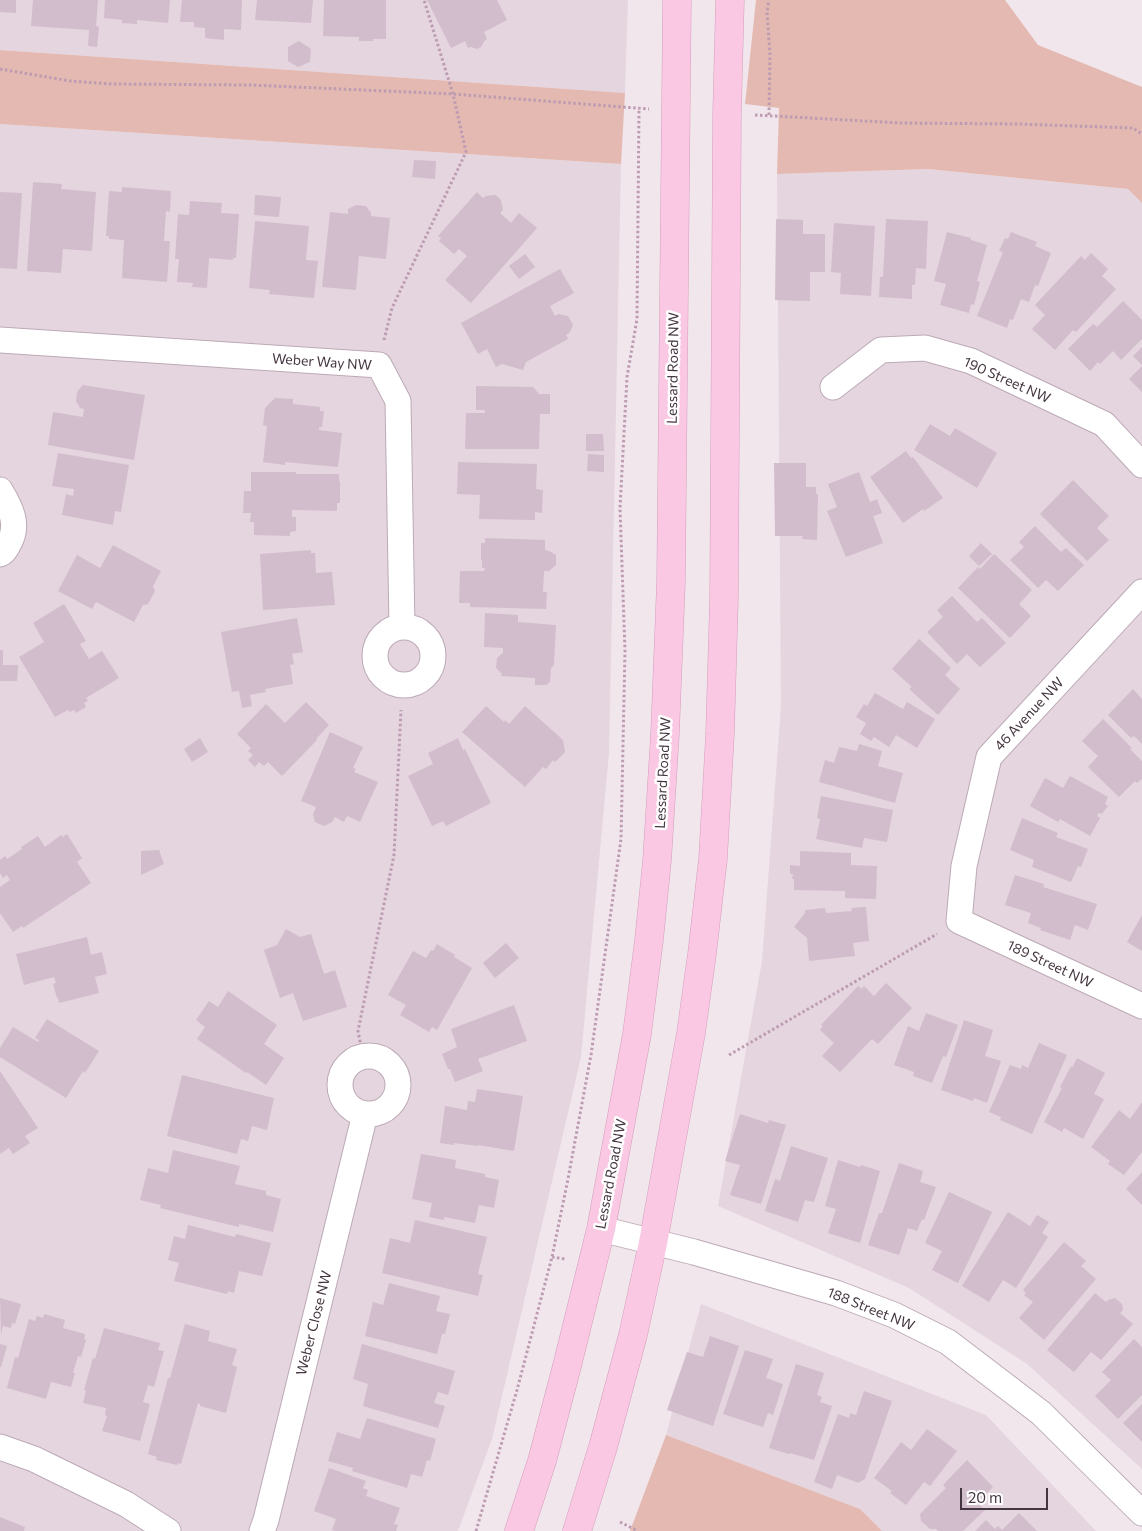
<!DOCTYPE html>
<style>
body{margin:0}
#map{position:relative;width:1142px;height:1531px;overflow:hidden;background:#f2e6ed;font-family:Commissioner,sans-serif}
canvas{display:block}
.scale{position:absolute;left:960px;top:1488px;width:88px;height:22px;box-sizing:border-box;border:2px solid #443640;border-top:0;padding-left:6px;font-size:15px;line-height:18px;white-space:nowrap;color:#443640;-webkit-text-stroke:4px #fff;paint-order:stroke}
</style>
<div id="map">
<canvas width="1142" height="1531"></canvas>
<div class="scale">20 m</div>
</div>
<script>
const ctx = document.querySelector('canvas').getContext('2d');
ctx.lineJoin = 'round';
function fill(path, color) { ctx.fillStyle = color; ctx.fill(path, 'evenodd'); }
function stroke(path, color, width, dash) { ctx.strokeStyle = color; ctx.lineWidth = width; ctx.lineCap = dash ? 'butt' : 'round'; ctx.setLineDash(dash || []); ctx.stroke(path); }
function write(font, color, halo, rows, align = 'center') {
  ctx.font = font + ' Commissioner,sans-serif'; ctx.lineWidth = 5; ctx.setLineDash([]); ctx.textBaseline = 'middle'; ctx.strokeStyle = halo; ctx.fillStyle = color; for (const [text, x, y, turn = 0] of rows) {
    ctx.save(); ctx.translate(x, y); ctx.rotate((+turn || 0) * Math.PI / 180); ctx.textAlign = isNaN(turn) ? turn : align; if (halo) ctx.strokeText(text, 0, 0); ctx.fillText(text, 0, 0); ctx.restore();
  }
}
fill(new Path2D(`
 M0,0H628L625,93L0,50Z
 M0,124L621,164L609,753L581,1057L492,1439L458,1531H0Z
 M928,169L1128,189L1142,203V1469L1027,1364L909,1288L718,1206L762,961L781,706L777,174Z
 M701,1304L986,1415L1096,1531H882L860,1509L666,1435Z`), '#e5d5df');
fill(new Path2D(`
 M756,0H1005L1038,45L1142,87V203L1128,189L928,169L777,174L779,108L745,104Z
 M0,50L625,93L621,164L0,124Z
 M666,1435L860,1509L882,1531H630Z`), '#e3b9b2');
fill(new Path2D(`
 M0,0H16V13L0,12Z
 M33,0H98L96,26L99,27L97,47L88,46L89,30L31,26Z
 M105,0H170L168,23L137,20V24L122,23V20L104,18Z
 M182,0H242L241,30L224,29V40L205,38V28L194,27V22H180Z
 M257,0H313L311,23L255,20Z
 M324,0H386V39H373V41H359V37L323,36Z
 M427,0H497L507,20L484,32L487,39L485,40L481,47L477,49L471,47L468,48L465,41L451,48Z
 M299,41L311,49L310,62L298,67L288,61V47Z
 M414,160L436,161L435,179L412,177Z
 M33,182L62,184L61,189L96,192L92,251L63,249L61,273L27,271Z
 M122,187L171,191L170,212L166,211L164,241H170L167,282L122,278L124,240L109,239V236H106L109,191L122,192Z
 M0,192L22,193L17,269L0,268Z
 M477,192L483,198L486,196L496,195L501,200L503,210L500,213L511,223L519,213L537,228L471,303L445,280L467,256L459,249L454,254L439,241L441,238L438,236Z
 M255,195L281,197L279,217L254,215Z
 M190,201L222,203L221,213L239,214L236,258H233V260L209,258L207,288L192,287L193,283L177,282L179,259H175L178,214L189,215Z
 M356,205L366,206L371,213V216L390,218L386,259L359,256L356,290L322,287L330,212L348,214V209Z
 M776,219L803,220V234H825V272H810V301L775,300Z
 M886,219L928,221L926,269L916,268L915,285H912V299L879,297L880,277H883Z
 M255,221L309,226L306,260L318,261L314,298L269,294L270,290L249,288Z
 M834,223L875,226L871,296L840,294L841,273L831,272Z
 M947,232L971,238V240L987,245L977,281L980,282L974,305L971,304L969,313L940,305L946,284L934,281Z
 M1011,232L1037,242L1035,246L1051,253L1038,286L1035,285L1029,302L1021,299L1013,320L1010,319L1007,328L977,316L1003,252L999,251L1005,238L1008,239Z
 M1091,253L1108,269L1102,276L1116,289L1076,332L1073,330L1055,350L1032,329L1045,315L1035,305L1081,256L1085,260Z
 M525,254L535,267L519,279L509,266Z
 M560,269L574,293L550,306L555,316L558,314L568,316L573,325L570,332L566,335L568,339L526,362L523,370L502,364L496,367L487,349L478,354L461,323Z
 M1123,301L1142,320V339L1121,360L1113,351L1100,364L1098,362L1090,371L1068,349L1093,324L1097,327Z
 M1142,347V365L1133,356Z
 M1142,366V392L1129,379Z
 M83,385L145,395L134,460L48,445L53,412L83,417L84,409L80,408L76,401L77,392Z
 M476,386L533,387L539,394H550V414H540L539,449H465L466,413H485V410H476Z
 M275,398L293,399V404L320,407V411H324L322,427H319V430L342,433L338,467L285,462V465L263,462L267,426L263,425L265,408Z
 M930,424L950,436L955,428L997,453L977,488L914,450Z
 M586,434H603L604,451H586Z
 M906,451L911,458L913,457L943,498L924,511L923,509L903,523L870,477Z
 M58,453L129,465L121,512L115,511L113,525L62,515L66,494L73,496L74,489L52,486Z
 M588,454L604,455V472L587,471Z
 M458,462L537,464L536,489L543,490L542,513L535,512V520L479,519L480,495L457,494Z
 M774,463H806V487H816V494H818L817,540L802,539L803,536H775Z
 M251,472H296V474H339V481H340V503H337V511L292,510V517H296V531L290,532V536L254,535V522H250L251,513H243L244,491H251Z
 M859,472L870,502L877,499L882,513L873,516L883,543L846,557L827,511L837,507L828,484Z
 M1073,480L1109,516L1097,528L1109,540L1087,561L1040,514Z
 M1035,526L1061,552L1066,548L1084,565L1058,591L1046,580L1038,588L1010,560L1024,547L1019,542Z
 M485,538L545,540V550L549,551L556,555V565L549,571H544L543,592H547L546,609L470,607V603H459L460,571H484L485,568H482V560H481V543H485Z
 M981,543L992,554L979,566L969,556Z
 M113,545L161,571L153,586L155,591L148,604L143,605L134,622L96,602L92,609L58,591L77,555L100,568Z
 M311,550V553H315L316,573L332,572L335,605L263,610L260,554Z
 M994,554L1032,590L1019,604L1031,616L1010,638L958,588L978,567L980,569Z
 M952,596L977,622L982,618L1006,643L980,667L967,654L957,664L927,632L943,617L937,610Z
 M64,604L86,641L80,644L89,659L102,651L119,678L86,698L88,701L84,703L86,707L76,713L74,710L70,712L68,710L55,717L19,657L44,642L33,623Z
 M485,613L518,615V622L556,625L554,665L551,668L550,682L546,685H535V678L501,676L502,674L496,668L497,658L503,653V648L484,647Z
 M297,618L303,652L292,654L294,664L290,665L293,684L265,689L266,692L250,695L252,706L242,708L239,691L232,692L221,632Z
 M919,639L951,668L945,675L960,689L938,715L909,689L912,687L892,669Z
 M0,650H3V665H18L17,681H0Z
 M1133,689L1142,699V744L1134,736L1131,738L1108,715Z
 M875,693L903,709L907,702L935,719L917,748L896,735L889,747L874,737L871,741L860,734L866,723L856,717L864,704L867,706Z
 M306,702L329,725L316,739L317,740L282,776L268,762L264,766L259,762L255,767L248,760L253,755L248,751L251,748L237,734L266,704L285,723Z
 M486,706L504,722L505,720L509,724L525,706L563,740L565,752L555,762L553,760L546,769L543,767L525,787L462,732Z
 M1103,719L1132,748L1130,749L1142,761V779L1137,783L1135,781L1119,797L1088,767L1098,756L1082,741Z
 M330,732L363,747L353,768L356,769L354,772L378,782L360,822L347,816L344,822L335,817L332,822L324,826L315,822L313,814L316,807L301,801Z
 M200,738L208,752L192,762L184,749Z
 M458,738L463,750L465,749L491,803L446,826L443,821L432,826L408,776L433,764L428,753Z
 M859,744L882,751L878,766L903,773L895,803L819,782L825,760L834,763L839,747L857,751Z
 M1070,776L1108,797L1105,804L1108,806L1102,814L1099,813L1097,816L1100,818L1090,836L1060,819L1058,822L1030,806L1045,778L1063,788Z
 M821,796L893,810L887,842L864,838L862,848L816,839L820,819L817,818Z
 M1022,818L1058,833L1056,837L1088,849L1081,867L1078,866L1071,882L1032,867L1034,860L1010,850Z
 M67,834L82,858L77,862L91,883L23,928L22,926L13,932L0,913V887L10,880L7,875L3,878L0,873V860L5,856L7,859L22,849L21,847L38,836L45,847L61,835L63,837Z
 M159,850L164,864L141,875V851Z
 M800,851L851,853V865L877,866L876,899L845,898V891L794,890V879H792L793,874H790V865L800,866Z
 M1015,875L1044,884L1043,887L1097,904L1088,930L1075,925L1070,940L1040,930L1041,928L1028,923L1031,913L1005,905Z
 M866,907L869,941L853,943L855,956L809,961L807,938L794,927L805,913V910L825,908L826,913L852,911L851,908Z
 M1142,915V951L1127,942Z
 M286,929L300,937L311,934L324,974L335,970L347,1007L303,1021L293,993L280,998L264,950L277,945Z
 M87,937L91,955L102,952L107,974L95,977L99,993L59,1003L58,998H57L53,984L56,983L54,977L24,985L16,954Z
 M506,943L519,958L495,978L483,963Z
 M437,944L455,955L454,957L472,968L437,1030L432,1027L429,1032L400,1015L406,1005L388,995L413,951L426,958L431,950L433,951Z
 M886,983L912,1008L878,1044L872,1039L840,1072L822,1056L834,1043L820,1030L823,1026L821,1025L858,986L862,989L864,986L874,996Z
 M228,991L277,1025L264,1044L284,1058L266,1085L247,1072L246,1073L197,1039L205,1027L196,1020L209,1001L218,1007Z
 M514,1005L527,1041L478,1059L483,1071L455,1082L450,1069H448L442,1054L457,1047L451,1029Z
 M926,1013L958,1025L946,1057L943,1056L932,1083L913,1076L914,1072L894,1065L908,1026L919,1031Z
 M47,1019L99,1051L85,1073L83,1071L66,1098L0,1057V1048L13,1027L38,1042L39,1040L35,1038Z
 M964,1020L993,1030L985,1056L1001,1061L987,1103L974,1098L973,1101L941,1090Z
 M1039,1043L1067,1055L1032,1134L1000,1120L1001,1117L989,1112L1010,1065L1021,1069L1022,1065L1028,1068Z
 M1077,1058L1105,1073L1094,1094L1104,1099L1083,1139L1064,1128L1062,1132L1044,1122L1062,1088L1060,1087L1071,1066L1072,1068Z
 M0,1071L38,1128L25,1136L30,1143L13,1154L9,1148L0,1154Z
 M182,1075L274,1098L267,1130L252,1126L248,1141L241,1139L237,1154L167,1136Z
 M477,1089L523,1096L514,1151L478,1145L477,1146L454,1143V1145L440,1143L445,1106L467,1110L468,1101L475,1102Z
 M1142,1102V1152L1124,1175L1108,1164L1110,1161L1091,1147L1119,1110L1130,1119Z
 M740,1114L768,1123L769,1120L786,1125L761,1204L730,1195L740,1165L725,1161Z
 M791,1146L828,1158L814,1202L805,1200L798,1222L765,1211L775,1179L780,1181Z
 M173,1150L240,1166L235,1184L266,1191V1195L281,1199L273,1232L239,1224V1227L160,1208L161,1205L140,1200L148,1168L168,1173Z
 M421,1154L456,1160L455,1168L485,1174V1177L499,1180L494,1208L479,1205L475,1223L444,1217V1220L429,1217L432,1203L412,1199Z
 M838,1160L860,1167L861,1165L880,1171L860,1243L828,1233L836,1209L825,1206Z
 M899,1163L923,1171L920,1182L936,1187L924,1220L922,1219L917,1231L908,1228L899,1255L868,1245L879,1213H882Z
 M1142,1172V1205L1126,1189Z
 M949,1192L992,1212L958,1283L932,1270L942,1251L925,1243Z
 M1008,1212L1030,1226L1037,1215L1049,1222L1042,1233L1048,1237L1016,1288L1003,1280L989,1302L962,1286Z
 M415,1220L487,1237L478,1274L483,1275L478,1296L382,1273L390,1238L410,1243Z
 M188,1225L235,1237L236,1234L271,1243L262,1276L239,1271L234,1293L228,1291L227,1294L174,1281L179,1263L168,1260L174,1236L185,1239Z
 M1064,1242L1086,1261L1081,1266L1096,1279L1044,1340L1019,1318L1033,1302L1024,1295L1026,1293L1023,1290Z
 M389,1283L440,1296L436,1311L450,1314L445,1334H442L437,1354L365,1336L373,1302L383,1305Z
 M1095,1293L1106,1302L1108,1300L1115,1298L1122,1304L1123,1310L1120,1313L1133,1324L1101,1360L1091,1352L1074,1372L1047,1350Z
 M0,1298L21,1304L15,1324L12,1323L11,1328L3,1326L1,1335Z
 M44,1314L65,1320L63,1328L85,1334L84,1339L86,1340L81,1357L78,1356L73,1373H75L71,1387L51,1382L46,1399L7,1388L15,1357L18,1358L29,1319L35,1321L37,1316L43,1318Z
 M185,1324L210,1331L208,1341L237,1349L232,1365L237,1367L226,1413L200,1406V1404L198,1403L181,1464L178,1463L177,1465L156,1460L157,1457L148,1454L168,1378H170Z
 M104,1328L160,1343L158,1350L164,1351L154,1387L148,1385L143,1402L150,1404L140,1441L102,1431L107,1416L105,1415L106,1408L83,1403L86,1391L84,1390L93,1358L95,1359Z
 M710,1336L739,1346L713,1426L667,1410L687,1352L703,1357Z
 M1134,1339L1142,1347V1395L1118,1419L1095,1396L1111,1380L1102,1372Z
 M0,1344L7,1346L1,1367H0Z
 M362,1344L455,1371L448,1395L438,1392L434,1403L445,1406L438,1428L363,1406L368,1384L353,1379Z
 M745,1350L773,1359L766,1378L783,1384L773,1415L768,1413L763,1427L723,1414Z
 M796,1364L824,1373L817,1395L822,1397L820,1402L832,1406L814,1460L790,1453L789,1454L769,1448Z
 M864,1391L892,1401L865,1479L859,1482V1483L837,1475L832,1489L814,1482L838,1414L849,1418L850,1413L856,1415Z
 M1142,1404V1442L1123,1423Z
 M367,1418L436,1439L430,1461L427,1460L422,1477L411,1474L407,1488L352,1471L353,1468L328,1461L337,1432L360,1439Z
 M927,1429L957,1451L930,1486L924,1482L906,1505L890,1493L892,1491L874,1478L901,1442L911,1450Z
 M967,1460L993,1487L977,1503L985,1510L963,1531H938L936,1529H930L921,1521L920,1514L946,1488L943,1485Z
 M329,1468L366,1481L363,1488L368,1490L366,1496L400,1508L394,1524L398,1525L396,1531H336L332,1530L336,1519L314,1511Z
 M1019,1513L1037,1531H975L986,1520L995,1529L998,1526L1002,1530Z
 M0,1517L25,1527L24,1531H0Z`), '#d2bdcc');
const minor = new Path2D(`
 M0,340L379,365L398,401L402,627
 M833,387L881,350L925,348L971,361L1104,424L1142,465
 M0,490C11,508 20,526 8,545C5,550 5,552 0,554
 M1142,592L989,757L964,866L959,921L1142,1006
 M375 656a29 29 0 1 1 58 0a29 29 0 1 1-58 0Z
 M340 1085a29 29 0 1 1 58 0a29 29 0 1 1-58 0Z
 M601,1229L694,1252L836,1293L894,1315L948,1342L1041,1413L1142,1513
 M0,1447L34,1459L126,1504L168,1531
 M262,1531L266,1520L365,1114`);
const secondary = new Path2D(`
 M519,1531L542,1461L567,1366L601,1229L637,1034L649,940L657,861L665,734L671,582L677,0
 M577,1531L603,1447L633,1335L653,1243L691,1033L702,954L713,859L720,734L724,599L727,114L730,0`);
stroke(minor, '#bcaab6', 27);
stroke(secondary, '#d49ebc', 29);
stroke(new Path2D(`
 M0,69L70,81L111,84L250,85L453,94L649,109
 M755,115L901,123L1017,124L1133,128L1142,134
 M769,115L770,54L767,12L769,0
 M384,340L392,308L466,152L453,94L424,0
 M729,1055L937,934
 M363,1057L358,1031L394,855L401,710
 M552,1257L565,1259
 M620,1522L638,1531
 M476,1531L517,1390L552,1257L568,1179L591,1055L621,839L625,651L620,508L627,377L637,319L639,108`), '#bd9cb2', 3, [2.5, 2.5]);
stroke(minor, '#fff', 25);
stroke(secondary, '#fac8e3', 28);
write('14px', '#443640', '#fff', [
 ["Weber Way NW",322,362,4],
 ["Lessard Road NW",673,368,-89],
 ["190 Street NW",1007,380,24],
 ["46 Avenue NW",1029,714,-47],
 ["Lessard Road NW",663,773,-87],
 ["189 Street NW",1050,964,25],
 ["Lessard Road NW",611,1174,-79],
 ["188 Street NW",871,1309,22],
 ["Weber Close NW",314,1323,-76]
]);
</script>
